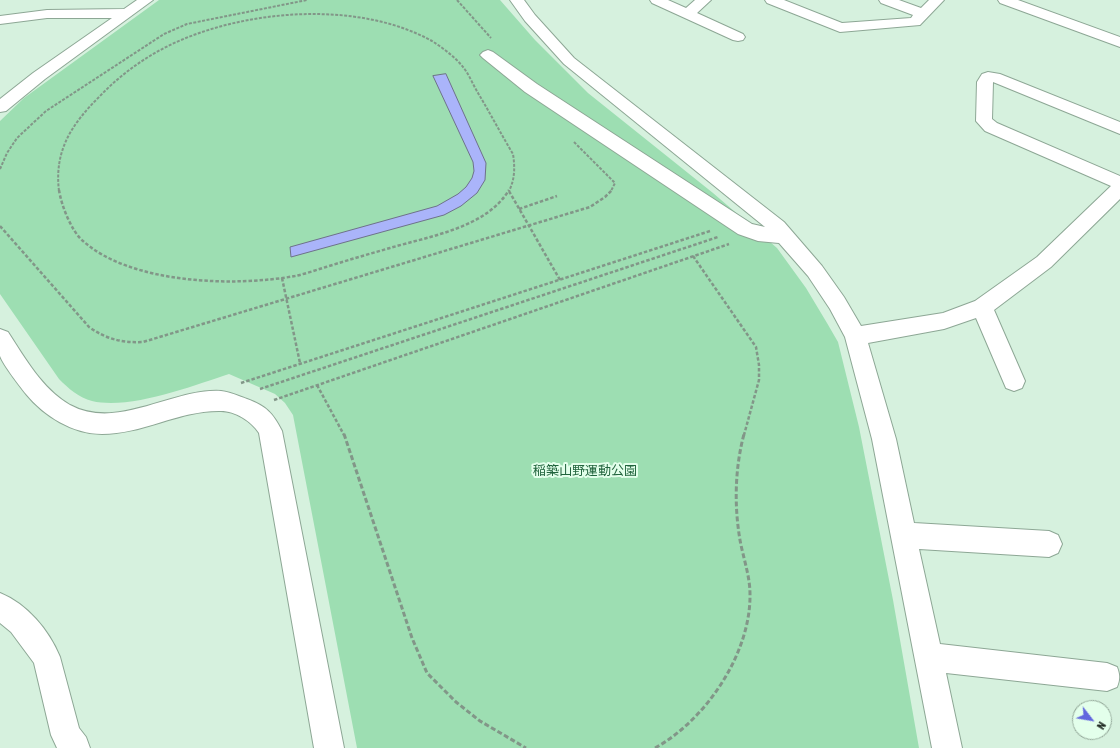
<!DOCTYPE html>
<meta charset="utf-8">
<style>
body{margin:0}
#map{position:relative;width:1120px;height:748px;overflow:hidden;background:#d6f1de;font-family:"Asap Condensed",sans-serif}
canvas{display:block}
.north{position:absolute;left:1072px;top:700px;width:40px;height:40px;box-sizing:border-box;background:#e3ffeb;border:1px solid #93a899;border-radius:50%;rotate:121deg;font-size:11px;font-weight:700;line-height:16px;text-align:center;color:#1b251e}
.north::after{content:'';display:block;margin:auto;width:14px;height:18px;background:#6166de;clip-path:polygon(50% 0,100% 100%,50% 72%,0 100%)}
</style>
<div id="map">
<canvas width="1120" height="748"></canvas>
<div class="north">N</div>
</div>
<script>
const ctx = document.querySelector('canvas').getContext('2d');
ctx.lineJoin = 'round';
function fill(path, color) { ctx.fillStyle = color; ctx.fill(path, 'evenodd'); }
function stroke(path, color, width, dash) { ctx.strokeStyle = color; ctx.lineWidth = width; ctx.lineCap = dash ? 'butt' : 'round'; ctx.setLineDash(dash || []); ctx.stroke(path); }
function write(font, color, halo, rows, align = 'center') {
  ctx.font = font + ' "Asap Condensed","Noto Sans JP",sans-serif'; ctx.lineWidth = 4; ctx.setLineDash([]); ctx.textBaseline = 'middle'; ctx.strokeStyle = halo; ctx.fillStyle = color; for (const [text, x, y, turn = 0] of rows) {
    ctx.save(); ctx.translate(x, y); ctx.rotate((+turn || 0) * Math.PI / 180); ctx.textAlign = isNaN(turn) ? turn : align; if (halo) ctx.strokeText(text, 0, 0); ctx.fillText(text, 0, 0); ctx.restore();
  }
}
fill(new Path2D(`
 M159,0H500L535,40L588,93L713,193L777,248L806,288L827,323L838,342L859,427L893,600L919,748H357L293,415L285,403L275,394L229,374C192,386 130,410 92,401C79,398 68,388 59,379L0,294V121L24,98Z`), '#9ddeb2');
const building = new Path2D(`
 M446,74L486,163L485,180L477,193L461,206L444,215L291,257L290,247L437,206L458,194L466,187L472,178L474,171L473,162L433,76Z`);
fill(building, '#aab4fa');
stroke(building, '#6e728a', 1);
const minor = new Path2D(`
 M137,0H153L45,79L6,111L0,112V99L33,73L112,18H47L0,24V16L47,10L124,9Z
 M510,0H524L535,15L574,58L784,222L822,266L844,297L861,326L943,313L975,301L1037,257L1111,186L985,131L976,121L977,82L982,74L988,72L1000,74L1120,122V134L993,82L992,119L997,123L1120,176V199L1051,267L994,310L1025,381L1022,388L1014,391L1006,388L976,318L944,329L868,343L896,439L914,523L1049,531L1058,535L1062,544L1058,553L1049,557L919,549L940,644L1107,663L1117,667C1120,675 1120,679 1117,687L1107,691L946,673L962,748H932L872,439L845,337L830,309L808,276L779,243L758,241L738,234L525,92L483,58L480,55L483,52L488,50L493,52L537,84L752,224L765,227L564,64L525,21Z
 M650,0H668L686,8L695,0H711L697,13L743,34L745,37L743,40L738,41L733,40L652,3Z
 M765,0H784L842,23L911,18L913,15L881,3L879,0H899L921,8L929,0H944L920,25L840,32L767,3Z
 M998,0H1018L1120,37V47L1000,3Z
 M0,329L8,332C25,358 42,389 70,405C118,431 172,388 221,391C230,392 239,396 247,399C266,406 273,413 282,431L344,748H314L259,433C251,421 235,411 221,411C180,410 143,434 102,434C73,434 44,416 26,394C19,385 4,366 0,356C0,349 0,337 0,329Z
 M0,593C27,604 49,630 60,657L79,728L86,737L90,748H57L51,735L34,663L11,632L0,623Z`);
stroke(minor, '#8da795', 2);
stroke(new Path2D(`
 M457,0L491,38
 M574,142L615,183L611,191
 M0,169L7,153L17,138L46,111L164,34L187,24L307,0
 M59,191C54,150 72,124 99,97C119,76 142,59 168,46C243,9 358,0 432,41C443,48 455,57 463,67C469,74 473,85 478,93C490,113 501,134 513,154C515,167 515,179 509,191`), '#829688', 2, [3, 1.5]);
stroke(new Path2D(`
 M59,190C61,204 71,231 83,241C131,284 234,287 295,276C305,274 316,270 326,267C348,260 369,254 390,248C430,236 486,228 509,190
 M509,191L560,280
 M519,209L557,196
 M0,226L89,327C106,339 122,343 143,342L590,207L605,197L612,190
 M693,256L756,347L759,365V380L744,435
 M282,278L300,363
 M241,383L710,231
 M317,385L344,435
 M260,389L718,237
 M274,400L729,244`), '#829688', 2.5, [3.5, 2]);
stroke(new Path2D(`
 M344,434L412,638L427,673L456,702L480,721L526,748
 M655,748C706,720 751,653 750,594C750,576 743,557 740,540C734,505 735,468 744,434`), '#829688', 3, [5, 2.5]);
fill(minor, '#fff');
write('13px', '#21643d', '#e3ffeb', [
 ["稲築山野運動公園",585,471]
]);
</script>
